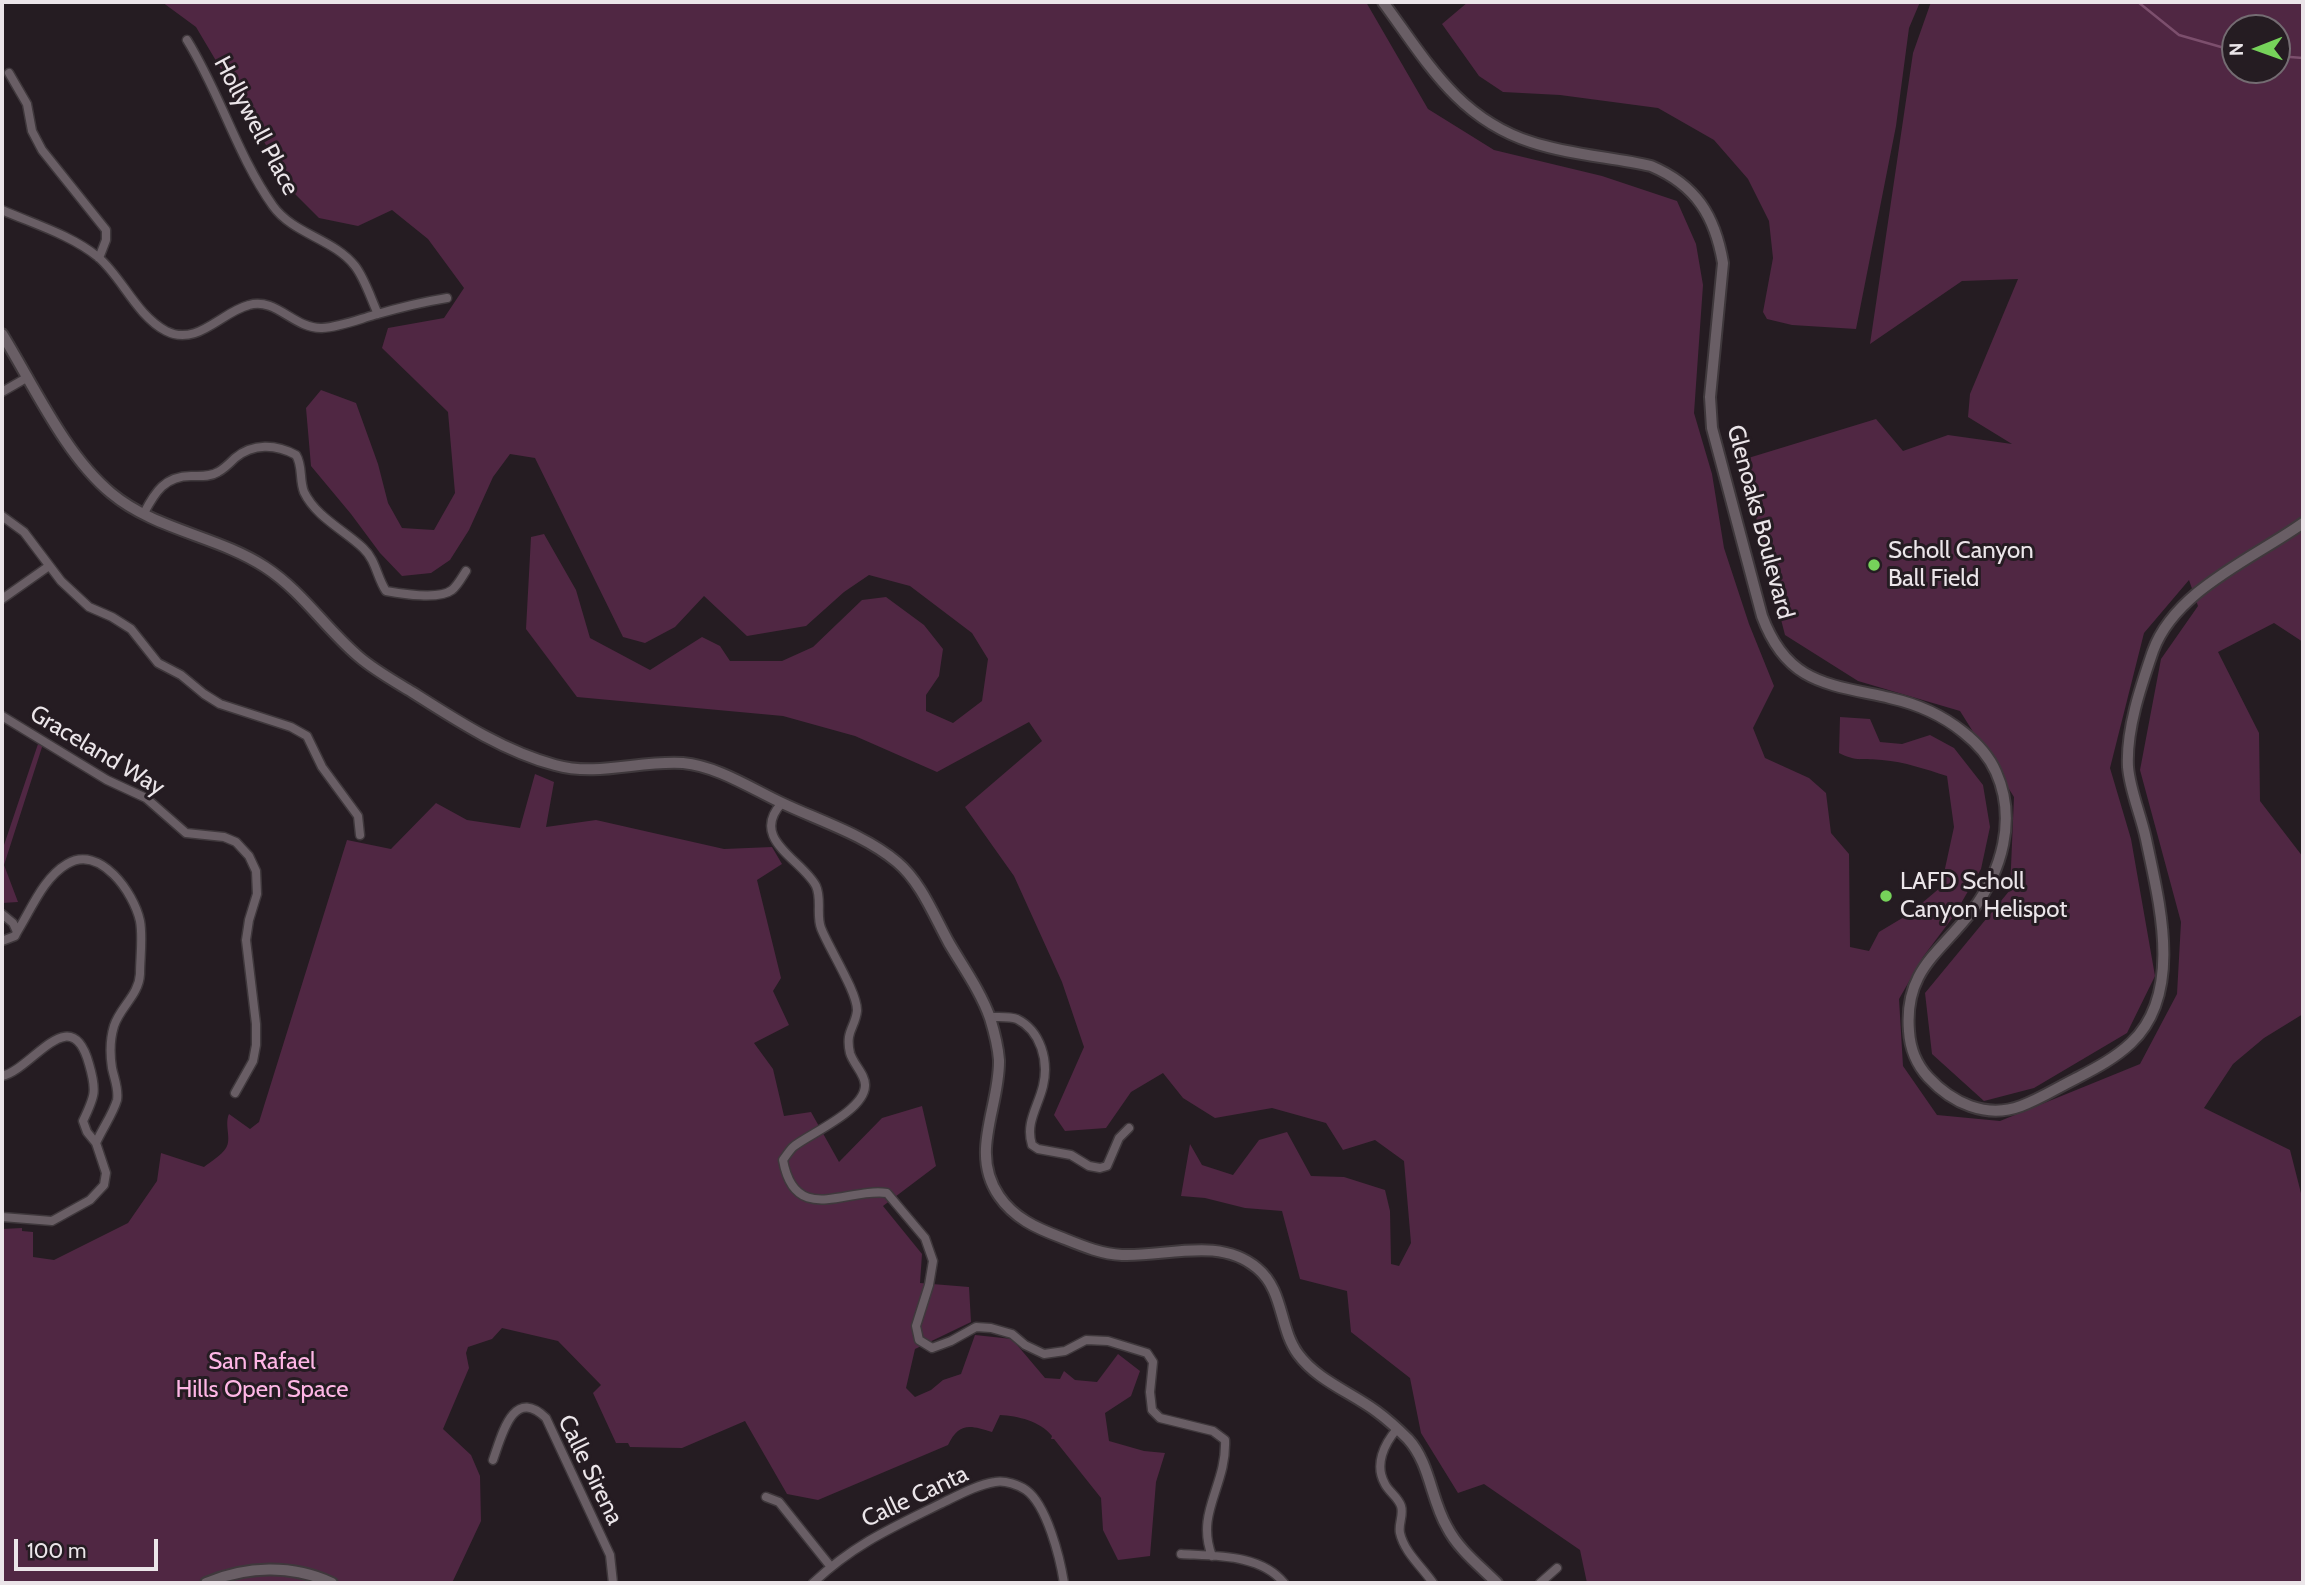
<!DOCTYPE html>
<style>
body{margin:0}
#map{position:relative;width:2305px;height:1585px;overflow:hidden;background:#251c22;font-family:Cabin,sans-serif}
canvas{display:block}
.frame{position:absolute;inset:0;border:4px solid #ebe5e9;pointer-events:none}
.north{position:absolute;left:2221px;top:14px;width:70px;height:70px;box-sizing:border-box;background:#251c22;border:2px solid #746c72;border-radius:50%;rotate:269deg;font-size:19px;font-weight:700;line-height:28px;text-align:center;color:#ebe5e9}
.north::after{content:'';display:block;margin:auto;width:24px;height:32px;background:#76d25a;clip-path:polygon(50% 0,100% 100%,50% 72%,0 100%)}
.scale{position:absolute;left:14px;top:1539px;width:144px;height:32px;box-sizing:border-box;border:4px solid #ebe5e9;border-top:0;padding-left:9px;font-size:21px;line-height:24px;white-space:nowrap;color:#ebe5e9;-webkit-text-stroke:5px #251c22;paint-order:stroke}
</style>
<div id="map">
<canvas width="2305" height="1585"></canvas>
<div class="frame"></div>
<div class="north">N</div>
<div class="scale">100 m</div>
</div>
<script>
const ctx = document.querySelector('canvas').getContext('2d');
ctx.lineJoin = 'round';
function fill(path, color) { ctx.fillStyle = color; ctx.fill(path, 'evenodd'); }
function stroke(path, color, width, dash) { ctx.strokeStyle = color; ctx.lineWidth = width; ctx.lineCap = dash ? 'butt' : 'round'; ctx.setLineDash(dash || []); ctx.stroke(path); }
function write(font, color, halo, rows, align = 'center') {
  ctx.font = font + ' Cabin,sans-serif'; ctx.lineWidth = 6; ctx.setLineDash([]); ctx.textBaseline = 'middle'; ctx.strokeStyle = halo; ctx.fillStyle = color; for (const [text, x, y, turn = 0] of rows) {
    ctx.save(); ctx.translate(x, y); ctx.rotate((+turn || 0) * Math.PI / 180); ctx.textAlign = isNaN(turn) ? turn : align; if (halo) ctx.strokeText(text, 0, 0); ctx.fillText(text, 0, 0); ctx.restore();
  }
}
fill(new Path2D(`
 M162,2H1366L1428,109L1494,150L1602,176L1677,201L1696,244L1703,285L1694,413L1712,474L1724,548L1749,624L1774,686L1753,728L1765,758L1809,778L1826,793L1831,833L1849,854L1850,947L1869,951L1879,932L1909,914L1941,887L1954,827L1947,776C1925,769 1905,762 1882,760C1864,758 1856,762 1839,753L1840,717L1870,719L1880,742L1902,744L1930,735L1954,748L1983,785L1990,827L1981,869L1953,917L1923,957L1899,999L1903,1066L1937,1115L2000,1121L2140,1064L2177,994L2181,922L2140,770L2161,659L2198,606L2189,580L2144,633L2110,768L2131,839L2155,976L2127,1033L2034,1088L1984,1101L1932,1054L1925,993L2010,890L2014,797L1960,711L1858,681L1785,635L1761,542L1745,459L1876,419L1903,451L1948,435L2012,444L1968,417L1970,394L2018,279L1962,281L1870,344L1913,53L1931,2H2303V642L2274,623L2218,652L2259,733L2260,801L2303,857V1014L2264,1038L2233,1064L2204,1108L2290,1150L2303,1201V1583H1587L1580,1550L1484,1484L1458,1493L1421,1433L1410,1378L1351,1332L1347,1291L1300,1279L1282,1211L1245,1208L1205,1198L1181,1196L1190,1144L1202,1165L1233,1175L1259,1140L1287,1132L1311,1176L1344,1177L1385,1190L1390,1211L1391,1264L1399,1266L1411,1243L1404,1161L1375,1140L1343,1150L1326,1123L1272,1108L1215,1118L1183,1098L1163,1073L1131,1092L1106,1128L1065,1131L1054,1115L1084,1047L1062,982L1014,876L965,807L1042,741L1029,722L937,772L855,736L783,716L577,697L526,629L531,537L544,534L576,590L590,638L650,670L702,637L720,646L730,661H782L813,647L862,600L886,597L924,625L943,649L939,676L926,695V711L953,723L982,701L988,659L972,633L910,586L869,575L844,592L806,626L747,636L704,596L675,627L645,643L623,637L535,458L510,454L493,477L469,530L450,560L431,573L402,576L380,553L351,514L311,466L306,408L321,390L356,403L378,464L388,503L402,528L434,530L455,493L448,412L382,348L388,328L444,318L464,288L428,239L392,210L358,226L319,218L295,194L196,27ZM2235,28H2277V70H2235Z
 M1468,2H1920L1909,28L1896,126L1856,329L1792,325L1767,319L1763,312L1773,258L1769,221L1748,179L1714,140L1658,108L1560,95L1503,92L1479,76L1442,24Z
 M39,741L43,744L4,865L18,902L2,903V851Z
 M535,774L554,782L546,827L596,820L724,849L772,847L782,864L757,880L781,978L773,991L789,1025L754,1043L773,1069L784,1116L811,1112L839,1162L882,1118L922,1106L936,1166L883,1206L922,1254L920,1283L969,1287L971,1322L915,1349L906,1388L915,1397L931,1390L943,1380L961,1374L975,1335L1012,1339L1045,1378L1060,1379L1064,1371L1075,1380L1097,1382L1118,1354L1140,1371L1131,1396L1105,1413L1109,1441L1144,1451L1165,1453L1156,1482L1150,1556L1118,1560L1103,1530L1101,1498L1054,1439H1051L1052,1436C1040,1421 1018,1416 1000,1415L992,1432C970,1425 959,1422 948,1445L818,1500L787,1494L745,1421L682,1448L630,1447L628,1443H616L593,1393L601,1385L558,1341L502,1328L492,1339L468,1347L466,1353L469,1368L443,1429L471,1455L480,1476L481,1521L452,1583H2V1229L22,1228V1231L33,1232V1257L54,1260L128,1223L157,1181L161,1153L204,1167C210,1162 222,1155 226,1148C232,1139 224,1125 229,1114L250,1129L259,1122L347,840L391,849L436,803L467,820L520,828Z`), '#502743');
stroke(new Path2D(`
 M2138,2L2179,35L2235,51
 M2277,56L2303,58`), '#7c4f6d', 2.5);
const street = new Path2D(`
 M187,40C220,93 237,155 273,206C293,234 334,239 355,266C365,279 371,299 378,314
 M9,73L27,104L32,131L42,150L106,230V240L99,258
 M2,210C34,224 71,235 98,257C122,277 136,315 166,331C197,347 221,312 249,305C276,297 294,329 322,328C340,327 357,320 374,315C398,308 422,302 447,298
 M2,392L28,377
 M144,513C155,492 165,476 191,476C200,476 210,477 218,472C224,469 230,463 235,458C253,443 276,444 296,455C303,466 299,479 304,492C316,517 344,530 363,548C376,560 377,578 386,591C403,594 439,600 452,590C458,585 462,577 466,571
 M2,516L24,532L61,581L89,607L112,617L131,629L158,663L181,675L204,694L220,704L291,727L307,736L322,767L358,816L360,835
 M2,599L49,566
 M2,716L107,780L146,798L186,833L224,837L236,842L249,856L256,871L257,894L249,920L246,940L256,1024V1045L253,1061L235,1093
 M782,803C748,839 803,860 816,886C822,899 816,915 821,928C828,947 858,993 857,1011C855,1028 845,1031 850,1053C853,1064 866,1075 865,1086C864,1111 809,1134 793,1147C789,1151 786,1156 783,1160C795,1227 847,1187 887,1193L925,1238L933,1261L929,1285L916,1326L919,1340L932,1348L951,1341L976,1327L991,1328L1012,1334L1025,1345L1044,1354L1065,1351L1086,1340L1108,1341L1147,1353L1153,1362L1150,1392L1152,1410L1160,1418L1213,1431L1225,1440C1227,1486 1195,1512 1212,1556
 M2,914L13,923L17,932C31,910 43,878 67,864C100,844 134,893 140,921C143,937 140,958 140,974C139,995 120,1007 114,1026C110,1039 110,1055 112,1068C114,1078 119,1089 117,1100C113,1114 102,1129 96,1143L106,1173L104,1185L90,1200L52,1221L2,1217
 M2,941L15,936L17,932
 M990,1017C998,1017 1010,1016 1017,1019C1041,1031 1049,1061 1043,1086C1038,1107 1025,1123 1032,1145L1038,1149L1071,1155L1089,1166L1100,1168L1107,1166L1119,1138L1129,1128
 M2,1076C33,1069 71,999 89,1064C97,1091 95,1096 83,1121L87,1132L96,1143
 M1397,1429C1384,1444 1374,1465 1385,1484C1389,1492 1398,1497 1401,1506C1404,1515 1398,1524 1400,1533C1404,1552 1423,1568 1433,1583
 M493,1460C502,1435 513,1386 546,1418L610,1555L613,1583
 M766,1497L779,1502L831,1567
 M1181,1554C1215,1556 1261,1554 1284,1583
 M813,1583C853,1545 891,1528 940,1504C957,1496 976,1485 995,1482C1005,1480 1019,1485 1026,1490C1047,1505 1060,1558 1064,1583
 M1540,1583L1557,1568`);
const secondary = new Path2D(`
 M1383,2C1426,60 1457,118 1531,142C1570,155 1612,157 1651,166C1696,185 1715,216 1723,263L1710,397L1712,428L1762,616C1787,684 1828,684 1890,698C1917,704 1942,715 1963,732C1977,743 1989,756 1996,772C2017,819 2002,871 1972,911C1940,953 1904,970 1909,1031C1910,1048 1917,1065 1928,1077C1952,1103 1986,1119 2021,1106C2040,1099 2057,1088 2075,1079C2094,1069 2114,1059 2131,1043C2184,993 2159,902 2146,839C2141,815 2130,791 2128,767C2126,729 2141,686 2153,651C2175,590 2254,558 2303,523
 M2,334C33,384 65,455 111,493C155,530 218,536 265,567C302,591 325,628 358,656C374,670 394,681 412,692C456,720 503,751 555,765C598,777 640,760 683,763C717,766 752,789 782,803C820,821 865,835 897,862C921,882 934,916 949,943C963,967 981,992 990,1018C994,1031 998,1046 999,1060C1000,1107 969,1152 999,1196C1014,1218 1036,1228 1060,1237C1080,1245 1100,1254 1122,1255C1166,1257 1219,1236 1257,1268C1284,1290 1279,1328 1298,1354C1317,1380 1350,1392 1376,1411C1387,1419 1398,1429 1408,1439C1430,1463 1431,1500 1447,1527C1458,1549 1480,1566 1497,1583
 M206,1583C246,1566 292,1564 332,1583`);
stroke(street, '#3f383c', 11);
stroke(secondary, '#3f383c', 14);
stroke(street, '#695e65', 8);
stroke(secondary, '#695e65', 10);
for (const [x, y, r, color] of [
 [1874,565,7,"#76d25a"],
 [1886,896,7,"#76d25a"]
]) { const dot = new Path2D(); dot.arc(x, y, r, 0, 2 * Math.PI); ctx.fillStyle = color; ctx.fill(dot); stroke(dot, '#251c22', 2.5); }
write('24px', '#ebe5e9', '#251c22', [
 ["Hollywell Place",256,126,62],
 ["Glenoaks Boulevard",1760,522,75],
 ["Graceland Way",97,751,31],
 ["Calle Sirena",590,1470,64],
 ["Calle Canta",915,1497,-25]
]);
write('24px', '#ebe5e9', '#251c22', [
 ["Scholl Canyon",1888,551],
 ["Ball Field",1888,579],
 ["LAFD Scholl",1900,882],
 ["Canyon Helispot",1900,910]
], 'left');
write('24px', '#feb6e5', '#251c22', [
 ["San Rafael",262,1362],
 ["Hills Open Space",262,1390]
]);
</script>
